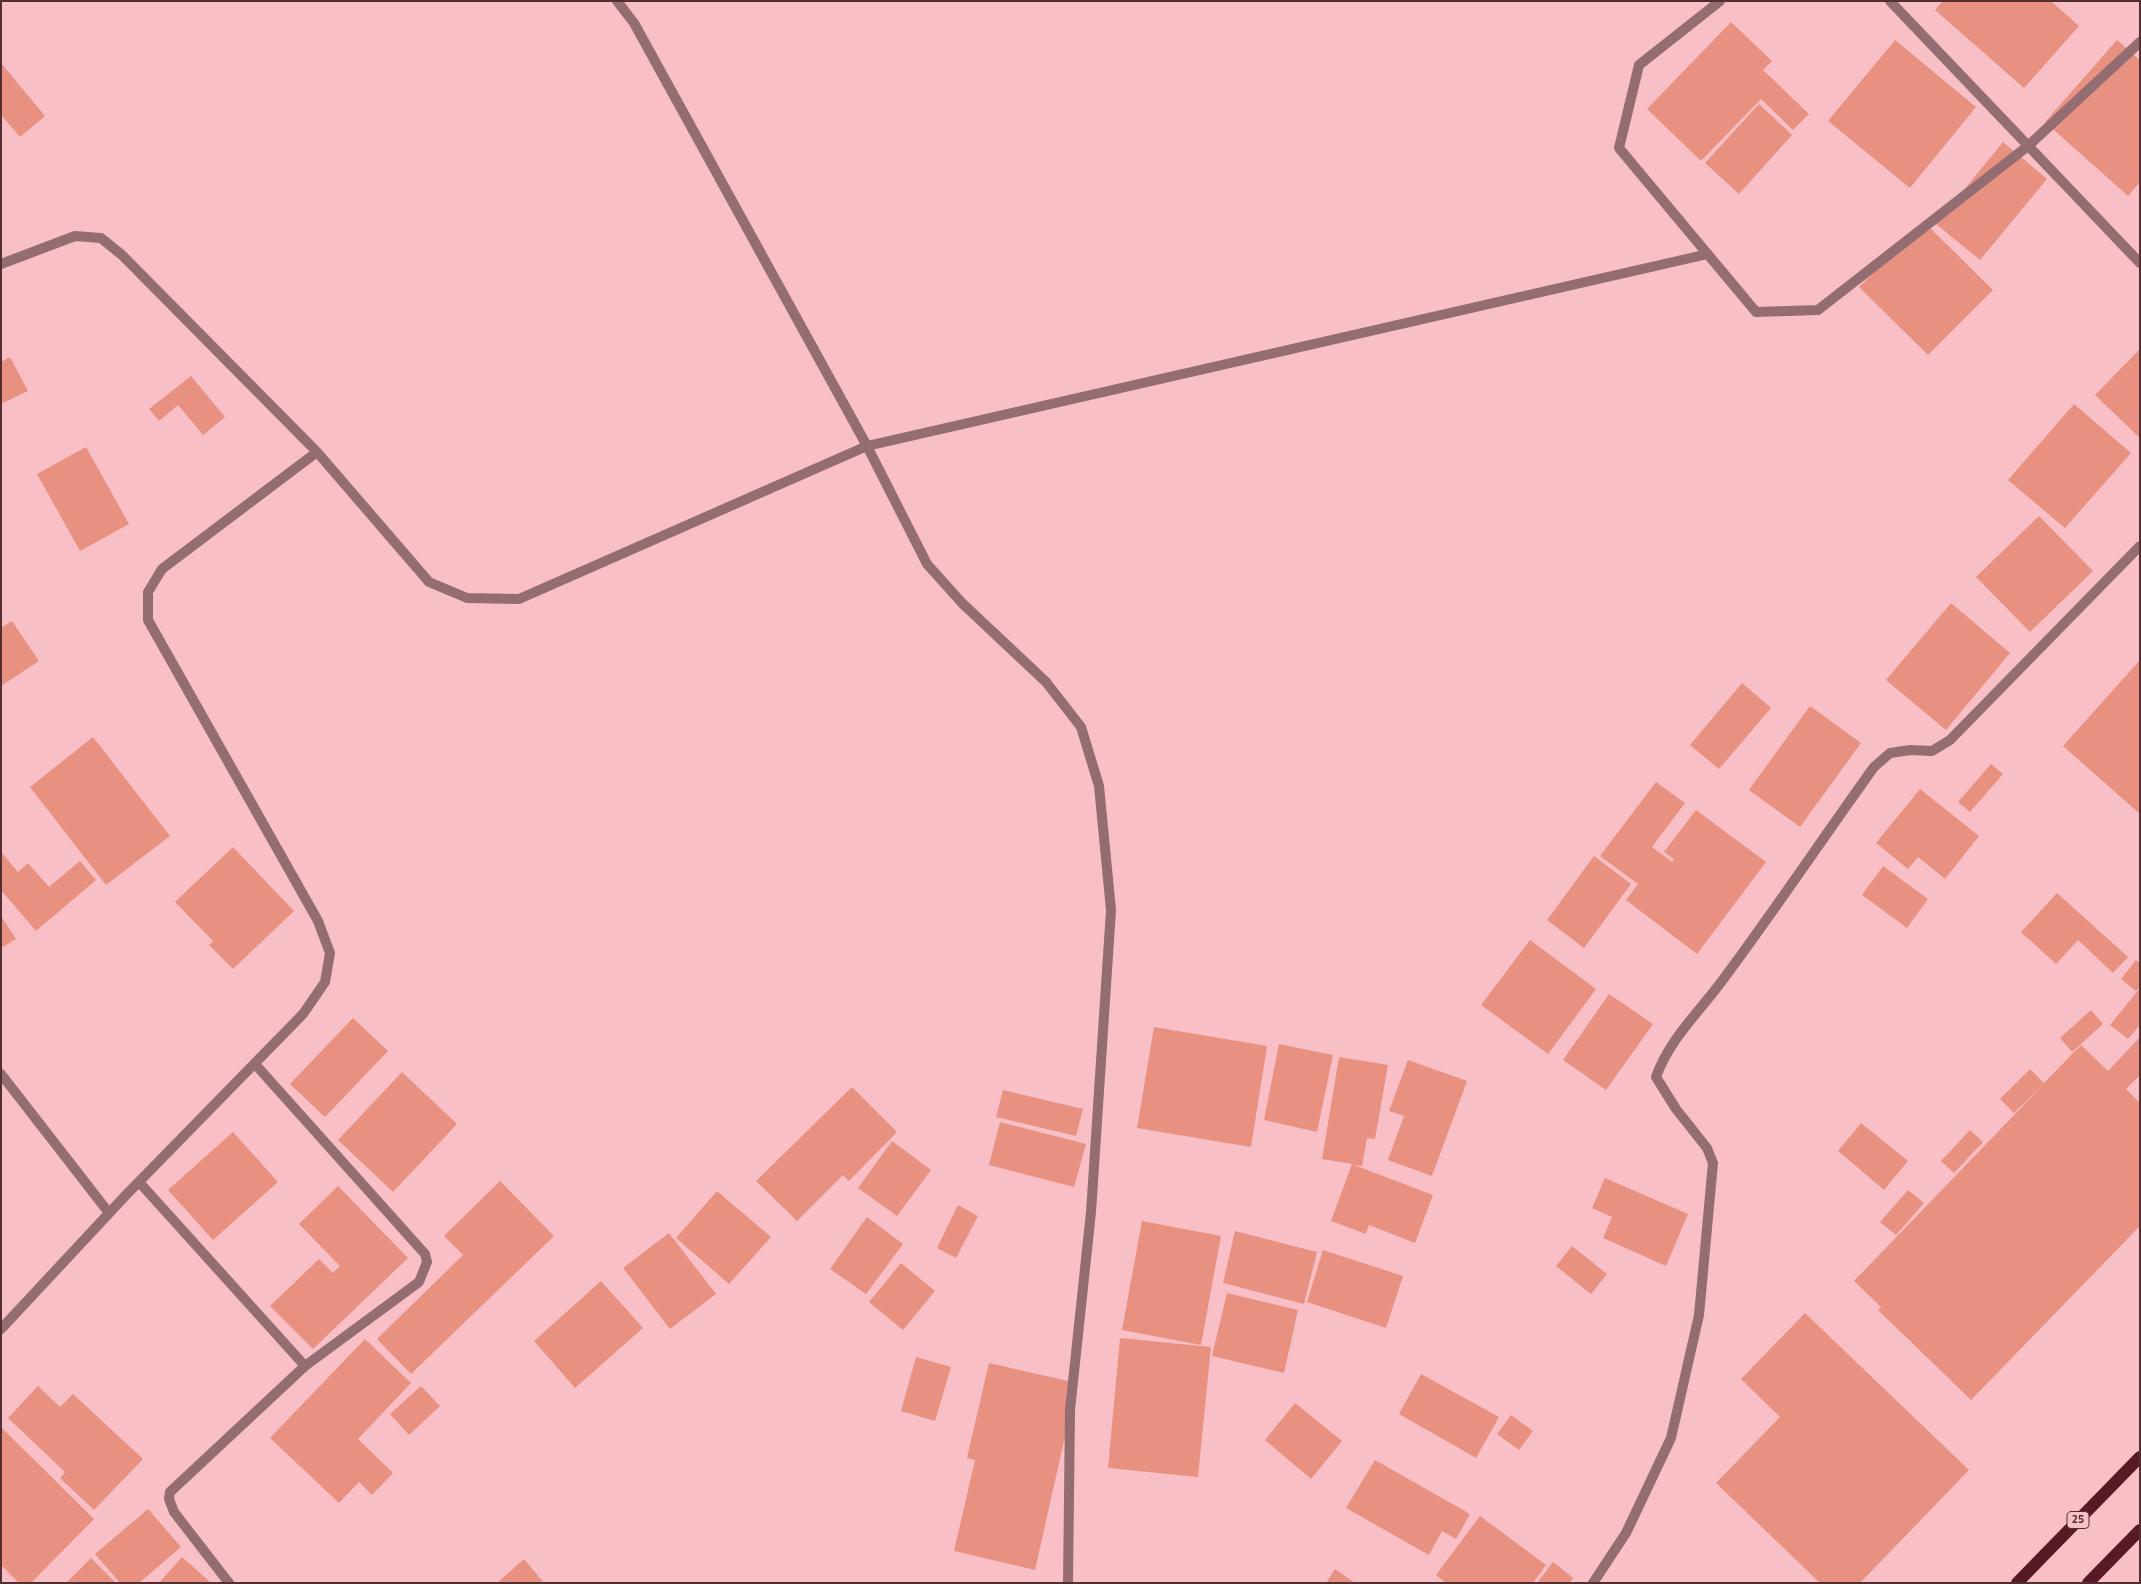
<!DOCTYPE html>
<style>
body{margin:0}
#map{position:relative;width:2141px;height:1584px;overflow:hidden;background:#f8c0c6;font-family:"Titillium Web",sans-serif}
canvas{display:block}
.frame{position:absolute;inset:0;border:2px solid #532e33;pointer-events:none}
</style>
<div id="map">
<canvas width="2141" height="1584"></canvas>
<div class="frame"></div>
</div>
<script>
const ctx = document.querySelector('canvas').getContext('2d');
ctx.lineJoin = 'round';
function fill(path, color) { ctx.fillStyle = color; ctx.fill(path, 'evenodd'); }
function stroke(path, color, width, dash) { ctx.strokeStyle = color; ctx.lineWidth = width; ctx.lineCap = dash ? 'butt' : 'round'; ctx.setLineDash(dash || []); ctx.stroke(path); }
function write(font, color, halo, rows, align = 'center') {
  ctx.font = font + ' "Titillium Web",sans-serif'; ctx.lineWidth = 4.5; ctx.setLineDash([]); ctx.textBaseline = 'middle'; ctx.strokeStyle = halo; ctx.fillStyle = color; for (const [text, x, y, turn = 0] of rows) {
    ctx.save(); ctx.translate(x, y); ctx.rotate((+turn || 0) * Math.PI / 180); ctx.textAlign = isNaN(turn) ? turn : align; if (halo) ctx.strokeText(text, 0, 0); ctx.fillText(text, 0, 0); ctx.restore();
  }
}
fill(new Path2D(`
 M1943,1H2051L2079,26L2024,88L1935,10Z
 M1731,22L1772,61L1763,70L1809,114L1793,130L1761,99L1701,161L1647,109Z
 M1895,40L1976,107L1910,188L1828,121Z
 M2117,40L2140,60V182L2128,196L2045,122Z
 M1,63L45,116L20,137L1,115Z
 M1759,104L1792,135L1739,194L1705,163Z
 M2003,142L2047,179L1980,260L1936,224Z
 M1924,222L1993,290L1928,355L1859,287Z
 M2140,349V438L2095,395Z
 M10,357L28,391L1,404V362Z
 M191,376L225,417L203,435L178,405L159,421L149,409Z
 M2074,404L2131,453L2065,528L2008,480Z
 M86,447L129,524L80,551L37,474Z
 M2039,516L2093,571L2030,632L1976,577Z
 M1951,603L2010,653L1946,730L1886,680Z
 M12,621L39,661L1,686V628Z
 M2140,660V814L2063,746Z
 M1742,683L1771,708L1719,769L1690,745Z
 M1810,706L1861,743L1800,827L1749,790Z
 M93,737L170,836L106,885L30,787Z
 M1991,764L2003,774L1970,812L1958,802Z
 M1656,782L1685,803L1652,847L1672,862L1674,859L1664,852L1696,810L1766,862L1697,954L1626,900L1638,884L1600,856Z
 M1920,789L1979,836L1945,879L1918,857L1908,869L1876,843Z
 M233,847L294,911L233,969L209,945L213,941L175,902Z
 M1,852L18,872L28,863L49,887L80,861L96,880L36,931L1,890Z
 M1594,856L1631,884L1584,948L1547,920Z
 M1883,866L1928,899L1907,928L1862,895Z
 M2057,893L2128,957L2113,973L2078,940L2056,964L2021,932Z
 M1,916L16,939L1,948Z
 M1530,940L1596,989L1548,1054L1481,1005Z
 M2136,960L2140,963V987L2136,991L2121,979Z
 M2140,988V1025L2128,1039L2110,1025Z
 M1609,994L1653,1024L1606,1090L1563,1060Z
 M2091,1010L2103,1024L2072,1052L2060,1038Z
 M353,1018L388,1051L325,1117L290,1084Z
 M1154,1027L1267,1046L1251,1147L1137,1128Z
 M2140,1037V1075L2126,1089L2140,1103V1226L1971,1400L1878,1310L1881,1307L1854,1281L2043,1085L2014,1113L2000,1099L2030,1069L2044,1083L2081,1045L2108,1071Z
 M1279,1044L1333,1055L1317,1132L1264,1120Z
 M1339,1057L1388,1065L1375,1139L1367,1138L1362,1166L1354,1165L1433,1195L1415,1243L1369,1225L1366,1234L1331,1221L1352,1164L1322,1159Z
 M1408,1060L1467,1081L1432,1176L1388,1160L1404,1116L1389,1111Z
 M402,1072L457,1124L393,1192L338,1140Z
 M852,1087L897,1132L849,1181L843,1175L797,1221L756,1181Z
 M1003,1090L1083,1109L1076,1136L996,1117Z
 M1000,1122L1086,1144L1074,1187L989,1165Z
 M1861,1123L1908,1161L1884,1190L1838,1151Z
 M1970,1130L1983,1142L1954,1173L1941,1161Z
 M233,1132L278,1182L213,1240L168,1190Z
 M892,1141L931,1170L897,1216L858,1188Z
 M1605,1178L1688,1214L1666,1266L1603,1238L1612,1217L1592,1208Z
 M500,1181L554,1236L411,1374L377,1339L463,1255L444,1236Z
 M338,1186L408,1258L313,1349L270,1306L319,1259L333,1273L340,1266L299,1224Z
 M1908,1190L1924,1203L1896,1235L1880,1222Z
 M717,1191L771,1237L729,1284L676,1238Z
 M958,1205L978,1216L956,1258L937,1248Z
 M867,1217L903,1244L866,1294L830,1269Z
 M1142,1221L1221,1236L1201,1345L1122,1330Z
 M1235,1231L1317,1252L1304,1304L1223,1283Z
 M669,1233L716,1294L670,1329L623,1268Z
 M1572,1246L1607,1274L1591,1294L1556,1266Z
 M1323,1250L1403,1276L1386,1328L1307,1302Z
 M901,1263L935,1291L903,1330L869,1302Z
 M601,1281L643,1328L575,1388L534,1341Z
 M1227,1293L1298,1310L1284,1373L1212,1356Z
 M1805,1313L1969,1470L1860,1583H1820L1716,1483L1780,1417L1741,1379Z
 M1120,1338L1211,1347L1198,1477L1108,1468Z
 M365,1339L411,1383L358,1439L393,1473L372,1495L359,1482L339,1503L270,1438Z
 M916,1357L951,1367L935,1421L901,1411Z
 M989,1363L1077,1383L1035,1570L954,1551L975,1460L967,1458Z
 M1421,1374L1499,1417L1476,1458L1399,1414Z
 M38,1386L60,1407L73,1394L143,1459L94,1510L60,1478L65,1472L8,1418Z
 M421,1386L440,1406L409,1435L390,1414Z
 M1295,1403L1342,1441L1311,1479L1265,1440Z
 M1511,1415L1533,1431L1519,1450L1497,1434Z
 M1,1427L94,1519L31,1583H19L1,1565Z
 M1375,1460L1470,1514L1456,1539L1442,1531L1429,1555L1346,1508Z
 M148,1509L181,1547L139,1583H120L95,1554Z
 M1480,1516L1546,1565L1533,1583H1446L1436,1575Z
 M182,1557L211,1583H159Z
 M91,1558L116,1583H66Z
 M524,1559L544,1583H497Z
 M1553,1562L1573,1578L1570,1583H1537Z
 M1335,1569L1355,1583H1326Z`), '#e89180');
stroke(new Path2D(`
 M617,1L634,23L867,446L927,564L962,603L1046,682L1081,727L1099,786L1111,910L1091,1212L1070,1410L1068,1583
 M1720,1L1639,65L1619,148L1756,312L1818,310L2028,146L2140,42
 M1890,1L2140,263
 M1,264L75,236L101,238L122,255L317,452L429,582L467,598L519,599L867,446L1708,254
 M1,1074L109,1213
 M139,1182L305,1366
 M1,1329L126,1195L303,1014L325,982L330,953L318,921L148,620V592L162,569L317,452
 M229,1583L174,1512L169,1499L170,1492L305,1366L419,1282L427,1262L425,1254L255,1064
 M1593,1583L1626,1533L1671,1438L1699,1315L1713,1163L1707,1148L1676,1109L1656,1077C1669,1040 1699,1012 1722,981C1774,911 1823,838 1874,767L1890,753L1910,750L1932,751L1950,740L2140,546`), '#936d71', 10);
stroke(new Path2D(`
 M2017,1583L2140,1457
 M2088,1583L2140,1530`), '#581927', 12);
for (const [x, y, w] of [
 [2078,1520,22]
]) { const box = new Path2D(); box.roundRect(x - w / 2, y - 8.5, w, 17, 4); ctx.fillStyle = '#f8c0c6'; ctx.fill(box); stroke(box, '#532e33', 1); }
write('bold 11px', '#532e33', null, [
 ["25",2078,1520]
]);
</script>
